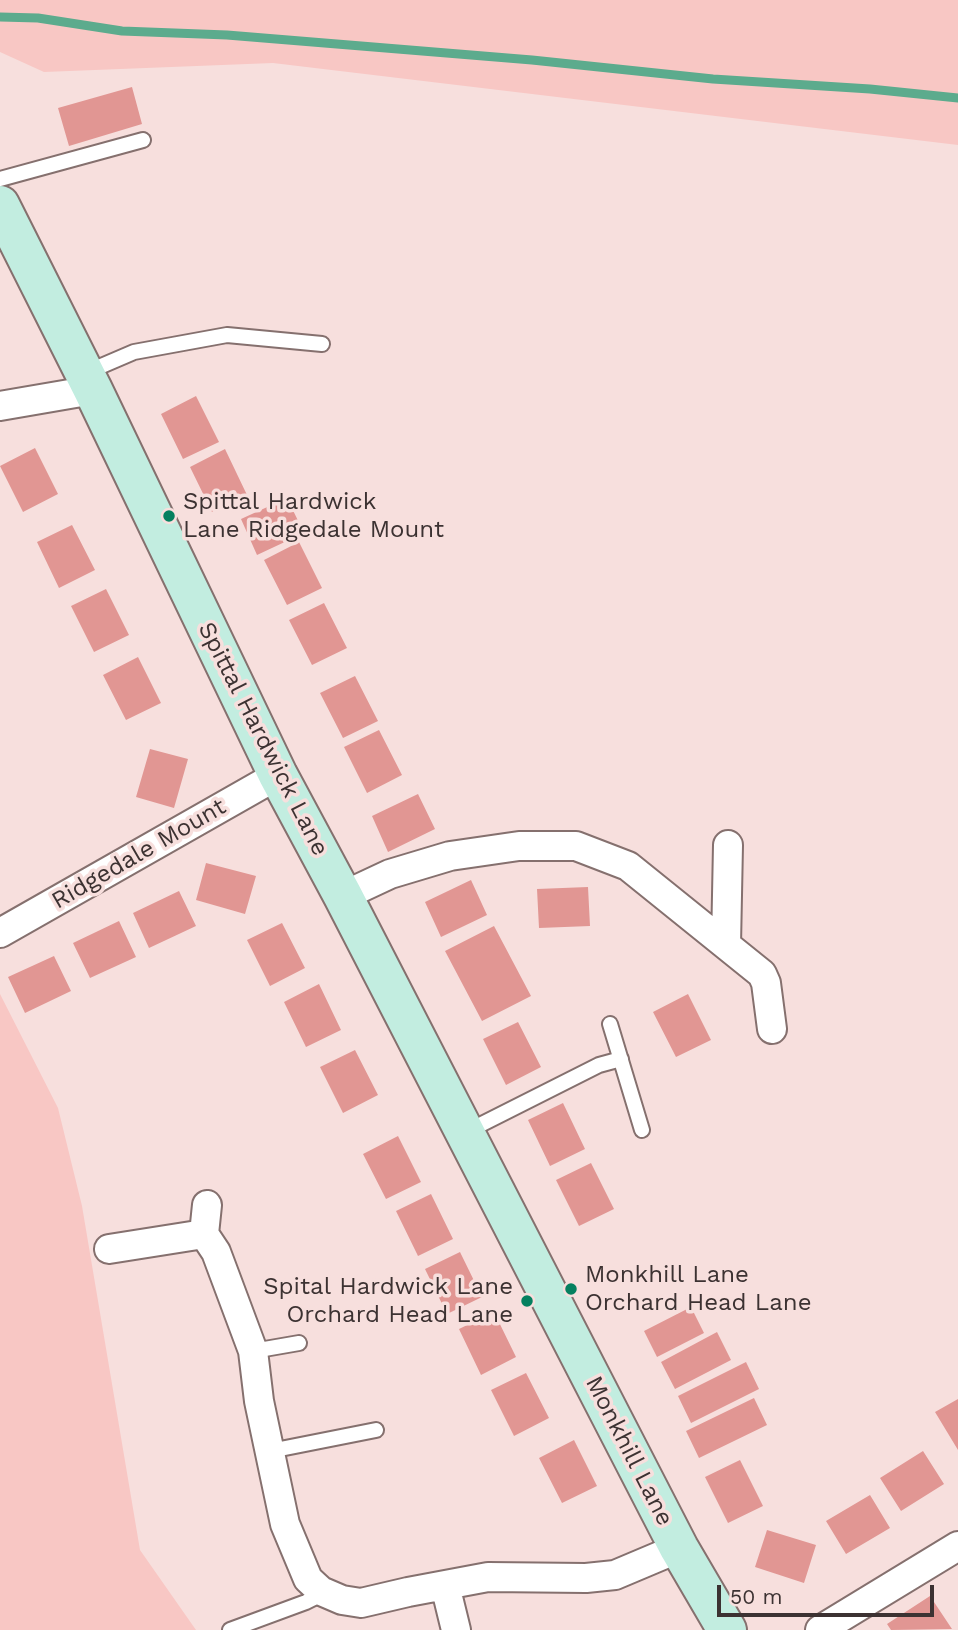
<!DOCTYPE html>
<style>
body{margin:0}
#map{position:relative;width:958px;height:1630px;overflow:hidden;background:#f7dfdd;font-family:"Work Sans",sans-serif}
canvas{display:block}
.scale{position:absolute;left:717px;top:1585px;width:217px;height:32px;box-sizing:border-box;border:4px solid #3c3232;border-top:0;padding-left:9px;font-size:21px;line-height:24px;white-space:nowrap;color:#3c3232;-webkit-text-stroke:5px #f7dfdd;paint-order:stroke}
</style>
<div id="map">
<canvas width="958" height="1630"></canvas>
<div class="scale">50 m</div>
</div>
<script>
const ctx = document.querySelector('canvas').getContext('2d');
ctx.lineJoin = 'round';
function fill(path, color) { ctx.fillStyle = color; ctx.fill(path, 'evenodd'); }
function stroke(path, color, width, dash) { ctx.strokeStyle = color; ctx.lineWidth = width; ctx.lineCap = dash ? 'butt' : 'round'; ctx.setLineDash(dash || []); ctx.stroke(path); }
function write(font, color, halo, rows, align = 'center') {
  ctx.font = font + ' "Work Sans",sans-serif'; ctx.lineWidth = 7; ctx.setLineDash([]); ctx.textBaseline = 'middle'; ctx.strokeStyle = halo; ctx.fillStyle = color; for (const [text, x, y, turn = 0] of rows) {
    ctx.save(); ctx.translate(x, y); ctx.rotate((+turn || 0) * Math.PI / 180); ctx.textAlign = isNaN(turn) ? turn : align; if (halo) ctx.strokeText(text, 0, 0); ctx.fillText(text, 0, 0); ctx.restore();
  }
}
fill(new Path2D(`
 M0,0H958V145L273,63L44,72L0,52Z
 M0,994L58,1108L82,1206L140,1550L196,1630H0Z`), '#f8c7c4');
stroke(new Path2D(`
 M0,17L38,18L122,31L227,35L532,60L713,79L870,89L958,98`), '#5cab8d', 9);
fill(new Path2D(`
 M132,87L142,124L69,146L58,108Z
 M196,396L219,442L183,459L161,414Z
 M35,448L58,494L23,512L0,466Z
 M225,449L247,495L212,512L190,467Z
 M287,498L304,533L257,555L241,519Z
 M72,525L95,570L59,588L37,542Z
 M299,542L322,588L287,605L264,560Z
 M106,589L129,635L94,652L71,606Z
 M324,603L347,648L312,665L289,620Z
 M138,657L161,703L126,720L103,675Z
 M355,676L378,721L343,738L320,693Z
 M379,730L402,775L367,793L344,747Z
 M150,749L188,759L174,808L136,797Z
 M418,794L435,829L388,852L372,816Z
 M206,863L256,876L245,914L196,900Z
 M471,880L487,915L441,937L425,902Z
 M588,887L590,926L539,928L537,889Z
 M179,891L196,926L149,948L133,913Z
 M119,921L136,957L90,978L73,943Z
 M282,923L305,968L270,986L247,940Z
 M494,926L531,996L482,1021L445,951Z
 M54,956L71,991L25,1013L8,977Z
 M319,984L341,1030L306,1047L284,1002Z
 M688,994L711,1040L676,1057L653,1012Z
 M518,1022L541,1067L506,1085L483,1039Z
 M355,1050L378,1095L343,1113L320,1067Z
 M563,1103L585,1149L550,1166L528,1120Z
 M398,1136L421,1182L386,1199L363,1154Z
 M591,1163L614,1209L579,1226L556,1180Z
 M431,1194L453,1239L418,1256L396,1211Z
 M460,1252L482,1297L447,1314L425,1269Z
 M691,1307L704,1333L657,1357L644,1331Z
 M494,1312L516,1357L481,1375L459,1329Z
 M717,1332L731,1360L675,1389L661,1362Z
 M746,1362L759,1389L691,1423L678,1396Z
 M526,1373L549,1418L514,1436L491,1390Z
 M754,1398L767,1425L699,1458L686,1431Z
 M958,1399V1450L935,1412Z
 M574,1440L597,1486L562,1503L539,1458Z
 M923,1451L944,1484L901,1511L880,1478Z
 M740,1460L763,1506L728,1523L705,1477Z
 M870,1495L890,1528L846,1554L826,1521Z
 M767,1530L816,1545L804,1583L755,1567Z
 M930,1596L952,1629L891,1630L887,1624Z`), '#e19693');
const lane = new Path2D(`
 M0,179L143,140
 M85,373L134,352L227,335L322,344
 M610,1024L642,1130
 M466,1132L599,1065L621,1059
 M253,1351L299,1343
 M270,1451L376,1430
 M230,1630L306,1602L314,1598L321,1591`);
const street = new Path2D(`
 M0,406L93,390
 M343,896L390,874L450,856L519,846H576L628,866L762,974L766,983L772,1029
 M0,933L278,775
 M726,945L728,845
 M204,1234L207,1205
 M109,1249L204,1234L216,1252L253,1351L259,1401L285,1524L308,1579L321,1591L342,1600L361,1603L408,1592L488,1577L586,1578L615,1575L679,1548
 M445,1585L456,1630
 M820,1630L958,1546`);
const secondary = new Path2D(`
 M0,205L93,390L278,775L343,896L679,1548L727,1630`);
stroke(lane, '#85706e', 18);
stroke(street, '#85706e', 32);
stroke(secondary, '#85706e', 42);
stroke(lane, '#fff', 14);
stroke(street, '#fff', 28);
stroke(secondary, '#c2ede0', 38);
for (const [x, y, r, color] of [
 [169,516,7,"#05805f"],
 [571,1289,7,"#05805f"],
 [527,1301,7,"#05805f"]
]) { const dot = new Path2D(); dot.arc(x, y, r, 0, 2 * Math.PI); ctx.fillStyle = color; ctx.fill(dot); stroke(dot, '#f7dfdd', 2.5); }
write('24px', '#3c3232', '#f7dfdd', [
 ["Spittal Hardwick",183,502],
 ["Lane Ridgedale Mount",183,530],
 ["Monkhill Lane",585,1275],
 ["Orchard Head Lane",585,1303],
 ["Spital Hardwick Lane",513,1287,"right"],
 ["Orchard Head Lane",513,1315,"right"]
], 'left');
write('24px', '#3c3232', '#f7dfdd', [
 ["Spittal Hardwick Lane",263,739,63],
 ["Ridgedale Mount",139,854,-30],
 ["Monkhill Lane",629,1451,63]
]);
</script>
